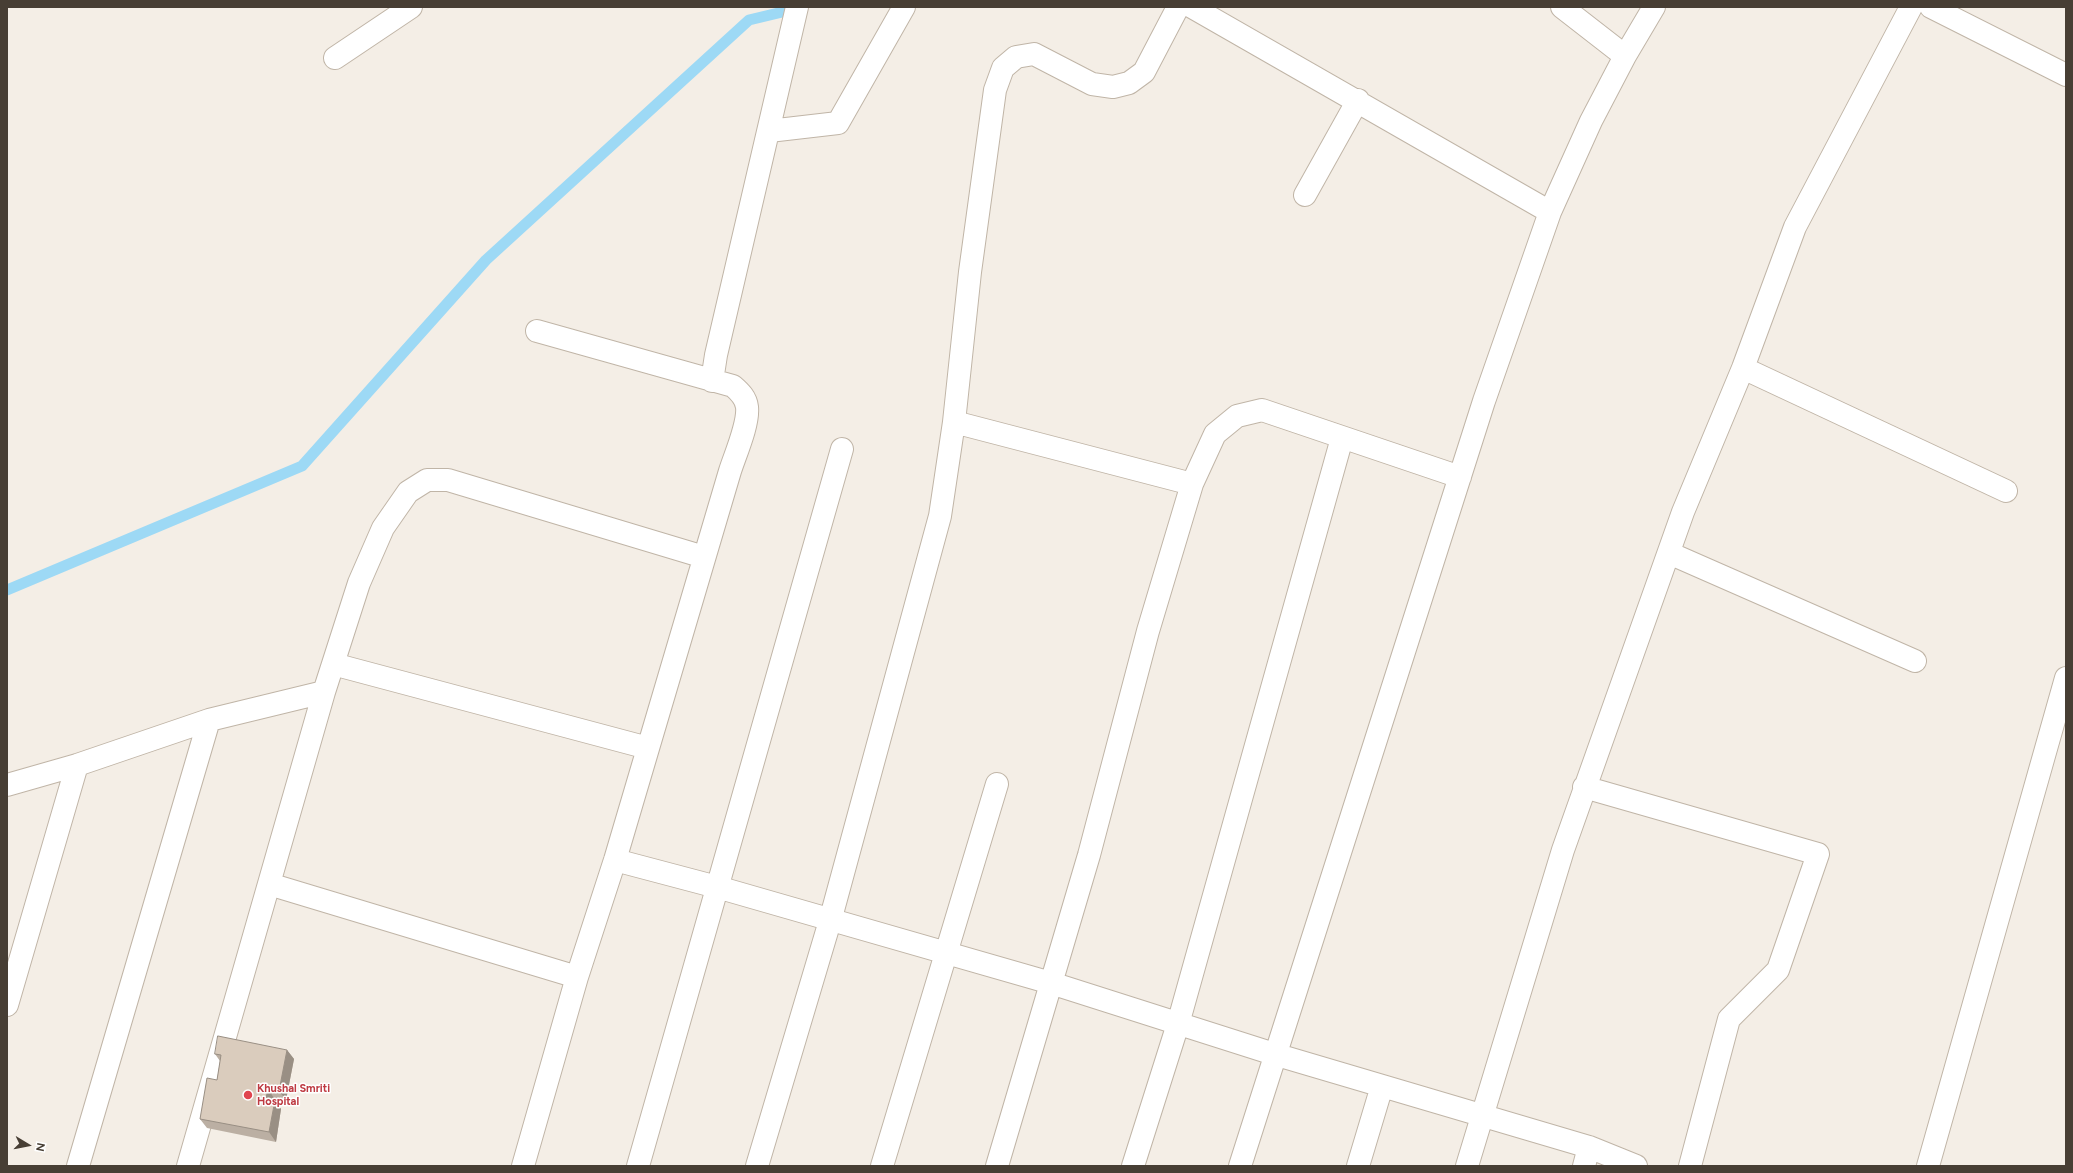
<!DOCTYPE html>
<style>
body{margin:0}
#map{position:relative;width:2073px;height:1173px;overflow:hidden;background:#f4eee6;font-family:Figtree,sans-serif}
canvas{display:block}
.frame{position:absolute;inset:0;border:8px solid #473e34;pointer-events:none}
.north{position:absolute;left:8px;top:1125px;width:40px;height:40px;-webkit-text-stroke:3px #fff;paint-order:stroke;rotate:100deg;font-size:11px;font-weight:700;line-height:16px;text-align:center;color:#473e34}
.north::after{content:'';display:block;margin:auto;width:14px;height:18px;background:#473e34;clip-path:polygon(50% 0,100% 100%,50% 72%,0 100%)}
</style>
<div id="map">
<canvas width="2073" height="1173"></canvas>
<div class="frame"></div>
<div class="north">N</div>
</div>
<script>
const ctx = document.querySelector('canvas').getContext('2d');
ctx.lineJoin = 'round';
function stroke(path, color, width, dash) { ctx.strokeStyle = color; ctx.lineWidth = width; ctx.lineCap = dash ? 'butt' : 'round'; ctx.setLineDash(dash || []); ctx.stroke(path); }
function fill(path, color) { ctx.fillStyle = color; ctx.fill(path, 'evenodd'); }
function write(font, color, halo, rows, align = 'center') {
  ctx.font = font + ' Figtree,sans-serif'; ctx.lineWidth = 3; ctx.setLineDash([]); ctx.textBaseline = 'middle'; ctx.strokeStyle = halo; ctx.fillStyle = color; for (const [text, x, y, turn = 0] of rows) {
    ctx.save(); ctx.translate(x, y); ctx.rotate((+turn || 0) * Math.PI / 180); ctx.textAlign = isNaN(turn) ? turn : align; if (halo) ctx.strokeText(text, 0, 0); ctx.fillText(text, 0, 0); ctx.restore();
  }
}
stroke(new Path2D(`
 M7,590L302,466L486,260L749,20L799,8`), '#9dd9f5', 11);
const minor = new Path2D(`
 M1192,7L1550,212
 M1562,7L1625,56
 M1931,7L2066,75
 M335,58L411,7
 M769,131L838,123L904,7
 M1305,195L1358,100
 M1743,368L2006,491
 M712,381L716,355L797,7
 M954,422L1192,484
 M1669,553L1915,661
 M333,664L648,748
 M7,785L77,765L209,720L324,692
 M1584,787L1818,854L1778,970L1729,1019L1690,1166
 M615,860L717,887L1051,983L1274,1054L1589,1147L1636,1166
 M269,884L577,977
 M7,1005L77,765
 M78,1166L209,720
 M188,1166L324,692L359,583L383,528L408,492L427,480H448L704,557
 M523,1166L577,977L615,860L730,471C735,455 749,424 747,407C746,398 740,392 733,386L537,331
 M638,1166L842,449
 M757,1166L830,921L940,516L954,422L970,272L995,90L1003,68L1016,57L1034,54L1092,84L1113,87L1129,83L1144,72L1178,7
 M882,1166L997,784
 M997,1166L1089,855L1148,631L1192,484L1215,434L1237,416L1262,410L1460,477
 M1133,1166L1178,1024L1342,438
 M1240,1166L1484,401L1550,212L1591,121L1625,56L1654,7
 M1358,1166L1382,1086
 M1467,1166L1563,850L1683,512L1743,368L1795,227L1911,7
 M1584,1166L1589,1147
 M1928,1166L2066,678`);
stroke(minor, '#c0b5a7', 24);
stroke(minor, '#fff', 22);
fill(new Path2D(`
 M287,1050L294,1059L286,1100L274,1098V1100L281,1109L276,1142L207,1128L200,1119L217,1080L220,1061L215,1054Z`), '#bbafa3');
fill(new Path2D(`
 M287,1050L294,1059L286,1100L279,1091Z
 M268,1089L274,1098L273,1108L266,1098Z
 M275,1100L281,1109L276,1142L269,1132Z`), '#998f84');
const building = new Path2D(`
 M218,1036L287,1050L279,1091L268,1089L266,1098L275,1100L269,1132L200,1119L207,1078L217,1080L221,1055L215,1054Z`);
fill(building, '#daccbd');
stroke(building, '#998f84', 1);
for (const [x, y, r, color] of [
 [248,1095,5,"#e0444e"]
]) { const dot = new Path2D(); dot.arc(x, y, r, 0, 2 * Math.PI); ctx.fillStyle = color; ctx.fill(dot); stroke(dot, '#fff', 1.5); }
write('bold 11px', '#be3a42', '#fff', [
 ["Khushal Smriti",257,1089],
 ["Hospital",257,1102]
], 'left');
</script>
